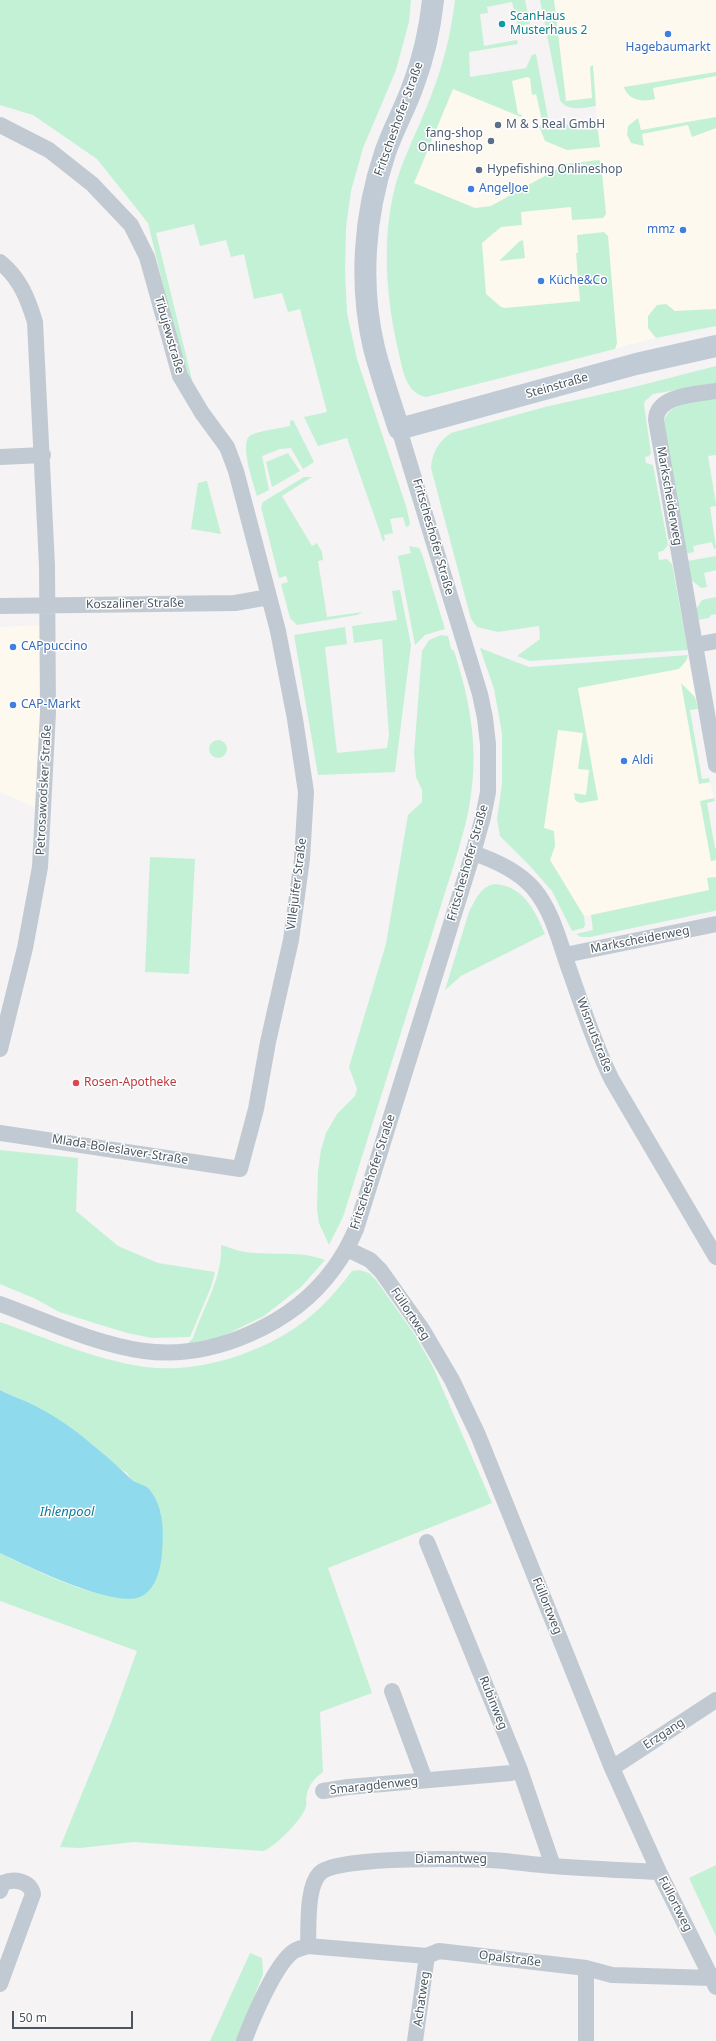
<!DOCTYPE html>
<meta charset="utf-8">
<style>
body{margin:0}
#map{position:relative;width:716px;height:2041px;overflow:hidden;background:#f5f3f3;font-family:"Noto Sans",sans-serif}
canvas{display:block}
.scale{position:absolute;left:12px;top:2011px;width:121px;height:18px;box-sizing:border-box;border:2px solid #4a5661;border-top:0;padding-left:5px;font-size:12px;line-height:14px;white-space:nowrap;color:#4a5661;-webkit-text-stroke:3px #fff;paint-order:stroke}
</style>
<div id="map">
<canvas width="716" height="2041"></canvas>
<div class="scale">50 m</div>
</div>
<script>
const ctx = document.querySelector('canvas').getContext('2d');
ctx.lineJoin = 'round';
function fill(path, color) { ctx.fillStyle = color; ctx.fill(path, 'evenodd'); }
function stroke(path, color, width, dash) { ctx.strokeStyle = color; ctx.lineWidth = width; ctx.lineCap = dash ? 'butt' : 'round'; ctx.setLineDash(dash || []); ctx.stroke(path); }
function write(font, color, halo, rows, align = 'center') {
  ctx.font = font + ' "Noto Sans",sans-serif'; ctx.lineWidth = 3; ctx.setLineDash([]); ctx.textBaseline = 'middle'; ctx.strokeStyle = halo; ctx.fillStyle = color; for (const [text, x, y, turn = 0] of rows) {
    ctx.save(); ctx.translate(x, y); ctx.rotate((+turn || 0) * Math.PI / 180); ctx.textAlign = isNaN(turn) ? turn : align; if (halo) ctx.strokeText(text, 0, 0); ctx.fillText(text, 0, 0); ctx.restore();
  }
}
fill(new Path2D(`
 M554,0H716V309L674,311L670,334L587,356L396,342L389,296L387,265L439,86L525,76H540L550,128L593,120L597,121L596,107L576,108L567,106Z
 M42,625L43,724L38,809L0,792V627Z
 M688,658L698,709L690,710L702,779L709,778L715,801L707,803L715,848H716V877L707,878L709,890L584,916L541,844L558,730L567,684L686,661Z`), '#fdf9ef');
fill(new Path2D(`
 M0,0H411L409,22L396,70L363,148L351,191L346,228L345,271L347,313L357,359L406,506L410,523L409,526L406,527L403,517L390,519L393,533L384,535L385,540L383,541L347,438L318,446L304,417L327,412L300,309L288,312L282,293L254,299L244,254L231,257L226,240L200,246L194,224L156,233L195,392L185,375L148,223L97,159L33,115L0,105Z
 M455,0H525L530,24L518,26L512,2L487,7L488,13L480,14L484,46L517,40L518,44L469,52L470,77L526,68L532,55L536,54L550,128L593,120L597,122L600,147L567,150L545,141L539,126L543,125L536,94L532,95L530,78L527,77L512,81L518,114L522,115L521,117L453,89L414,183L475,208L491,206L566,164L599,160L601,162L606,214L603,218L572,220L571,207L521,212L522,225L501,227L482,243L486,294L501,307L505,308L580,301L576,253H578L577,235L604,232L608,236L617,343L615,349L426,397C406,393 403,371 399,354C386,299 381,238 396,183C405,153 420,126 431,96C443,65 451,34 455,0Z
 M540,0H554L566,101L592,98L590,67L593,65L596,106C584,108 567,112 560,100Z
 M716,72V76L653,88L655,99C644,102 628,101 624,87Z
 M716,117V128L692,137L688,125L642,134L644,146L631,143L627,135L628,126L638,118L641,130Z
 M523,240L525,258L499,261L520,241Z
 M666,304L675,311L716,309V326L656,338L648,328V316L657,305Z
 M716,366V383L653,394L645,401L644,405L651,453L649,456L645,457L646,463L653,465L668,545L663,551L658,552L659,560L667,559L672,564L688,650L530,661L517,656L540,639L539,626L498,632L477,627L471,619L431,468C432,453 438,442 451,433L545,407L630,388Z
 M716,398V455L708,456L716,504V506L710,507L716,548L714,549L712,542L693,546L694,552L685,554L663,425C667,401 697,401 716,398Z
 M293,420L314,462L303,469L291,448L280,449L262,456L269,490L257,496C254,485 238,441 251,435C262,430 278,429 290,426V421Z
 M288,453L300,471L272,487L266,462Z
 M304,477H312L282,496L312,546L317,543L322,552L323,560L318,561L327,617L363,612L357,615L297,625L290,618L281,584L288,582L286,576L279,578L261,507L263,502Z
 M207,481L221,534L191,529L198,483Z
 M409,546L419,548L422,554L445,629L425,635L415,645L398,556L411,553Z
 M716,556V570L704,573L707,587L701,588L690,579L687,561Z
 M400,590L411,645L395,772L318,775L294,635L345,627L347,644L325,647L337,753L387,748L389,735L382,639L354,643L352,626L397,620L392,591Z
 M716,597V614L711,615L709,618L697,620L695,611L702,600Z
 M441,635L448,636L451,649L454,651C470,700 479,749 470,801C468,817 463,833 459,848L343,1217L329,1245L319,1223L317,1209L318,1171L321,1150L326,1133L337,1114L355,1096L357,1089L349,1067L386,944L408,815L422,802V790L416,777L414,753L422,651L429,640Z
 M480,648L529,667L688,655L686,661L679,669L578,688L598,800L581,803L578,802L575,800L574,793L586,795L589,770L578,769L583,733L558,730L544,828L554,831L555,846L550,860L584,916L585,926L583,928L572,931L552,891L530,866L500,836L497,819L502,784V733L494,689Z
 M681,683L695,697L698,709L690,710L702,779L709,778L710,782L699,784Z
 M209 749a9 9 0 1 1 18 0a9 9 0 1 1-18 0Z
 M714,798L715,801L707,803L715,848H716V860L711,861L700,801Z
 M150,857L195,859L189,974L145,972Z
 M716,877V910L714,911L590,937H581L576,934L593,930L591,915L709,890L707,878Z
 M495,884C523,886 535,910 545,934L461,976L445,990L469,912C475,900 481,886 495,884Z
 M0,1150L78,1158L76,1211L118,1246L158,1263L215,1272L211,1287L190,1337L152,1338L127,1333L59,1312L36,1299L0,1284Z
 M221,1245C229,1247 237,1251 245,1252C272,1256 299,1250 325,1260L301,1287L264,1316L221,1337L187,1344L193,1338C203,1307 223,1278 221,1245Z
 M359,1270L369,1273L376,1280L415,1335L433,1367L492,1503L328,1568L372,1693L320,1712L323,1772C313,1779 307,1787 306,1800C306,1802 307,1804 306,1806C304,1818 274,1848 263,1851L133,1842L80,1848L60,1847L111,1723L137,1651L0,1601V1553C37,1571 98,1603 140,1597L161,1514L149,1490L131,1479L127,1473L116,1466L96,1447L41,1409L0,1390V1322C46,1338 96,1360 145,1367C192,1373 246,1358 287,1333C313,1318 334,1295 352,1271Z
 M716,1865V1936L689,1878Z
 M250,1953L262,1958L263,1974L237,2041H210Z`), '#c3f1d5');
fill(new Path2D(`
 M0,1390C13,1397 28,1401 41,1409C72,1425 107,1456 131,1479C137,1484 144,1484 149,1489C164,1507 164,1532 162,1553C161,1568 156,1590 140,1597C113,1608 27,1566 0,1553Z`), '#90daee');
stroke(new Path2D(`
 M0,125L49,150L92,184L131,225L147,257L180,376L202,413L227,447L236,471L278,631L295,719L306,792L302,859L291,940L268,1042L256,1109L240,1169L0,1133
 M0,262C20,278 28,299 35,322L47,566L48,712L40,867L25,948L0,1049
 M716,391C697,394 656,395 656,420L695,645L716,641
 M0,457L43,455
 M0,606L235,603L269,597
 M695,645L716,765
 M473,853C494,860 518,871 533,888C552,910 559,940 568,966C582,1005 594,1044 612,1080L716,1257
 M565,955L716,924
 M347,1249L370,1260L381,1271L422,1329L452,1380L478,1435L612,1768L659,1872L716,1987
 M0,1304C46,1321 95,1344 144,1351C213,1360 294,1324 334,1268C343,1256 350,1243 356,1229L473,853L483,817L488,792V744L485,718L480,694L399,429
 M427,1542L520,1770L553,1866
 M392,1691L425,1780
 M612,1768L716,1700
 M323,1791L348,1787L511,1773L520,1770
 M0,1891L3,1883C14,1878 30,1881 33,1894L0,1984
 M308,1946C309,1927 306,1887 320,1873C338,1855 475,1859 505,1861C521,1863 537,1865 553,1866C589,1869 624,1870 659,1872
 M244,2041C252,2020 277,1959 296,1950C300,1948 305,1947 308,1946L427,1956L439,1951L586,1968L612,1975L712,1978
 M415,2041L427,1956
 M586,2041V1968`), '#c1cad2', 16);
stroke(new Path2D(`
 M433,0C430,28 424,56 414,83C406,107 393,129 385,153C364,215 359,284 374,348C381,375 390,402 399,429L636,364L716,346`), '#c1cbd6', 22);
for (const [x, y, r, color] of [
 [502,24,4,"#0f9aa8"],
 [668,34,4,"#3f7fe0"],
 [498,125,4,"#5c6f8a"],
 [491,141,4,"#5c6f8a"],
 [479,170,4,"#5c6f8a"],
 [471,189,4,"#3f7fe0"],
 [683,230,4,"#3f7fe0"],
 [541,281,4,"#3f7fe0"],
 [13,647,4,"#3f7fe0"],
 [13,705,4,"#3f7fe0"],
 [624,761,4,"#3f7fe0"],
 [76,1083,4,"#e0444e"]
]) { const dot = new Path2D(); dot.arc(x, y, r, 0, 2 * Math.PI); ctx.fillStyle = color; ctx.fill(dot); stroke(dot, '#fff', 1.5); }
write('12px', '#0d838f', '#fff', [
 ["ScanHaus",510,17],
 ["Musterhaus 2",510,31]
], 'left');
write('12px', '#366cbe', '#fff', [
 ["Hagebaumarkt",668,48,"center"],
 ["AngelJoe",479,189],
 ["mmz",675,230,"right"],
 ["Küche&Co",549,281],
 ["CAPpuccino",21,647],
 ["CAP-Markt",21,705],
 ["Aldi",632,761]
], 'left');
write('12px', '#4a5661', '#fff', [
 ["Fritscheshofer Straße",399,119,-70],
 ["Tibujewstraße",169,335,74],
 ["Steinstraße",557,386,-16],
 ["Markscheiderweg",669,496,80],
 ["Fritscheshofer Straße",433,537,74],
 ["Koszaliner Straße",135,604,-1],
 ["Petrosawodsker Straße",44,790,-87],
 ["Fritscheshofer Straße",468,863,-74],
 ["Villejuifer Straße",297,884,-83],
 ["Markscheiderweg",640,940,-11],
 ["Wismutstraße",594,1035,69],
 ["Mlada-Boleslaver-Straße",120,1150,9],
 ["Fritscheshofer Straße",373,1172,-72],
 ["Füllortweg",410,1314,56],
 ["Füllortweg",547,1606,68],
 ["Rubinweg",493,1703,68],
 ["Erzgang",664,1734,-33],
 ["Smaragdenweg",374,1786,-6],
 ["Diamantweg",451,1860],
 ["Füllortweg",675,1904,63],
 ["Opalstraße",510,1959,7],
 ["Achatweg",422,1999,-82]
]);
write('12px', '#4e5e75', '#fff', [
 ["M & S Real GmbH",506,125],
 ["fang-shop",483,134,"right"],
 ["Onlineshop",483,148,"right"],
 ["Hypefishing Onlineshop",487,170]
], 'left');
write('12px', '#be3a42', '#fff', [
 ["Rosen-Apotheke",84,1083]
], 'left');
write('italic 13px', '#0c7c9b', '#fff', [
 ["Ihlenpool",67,1512]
]);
</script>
